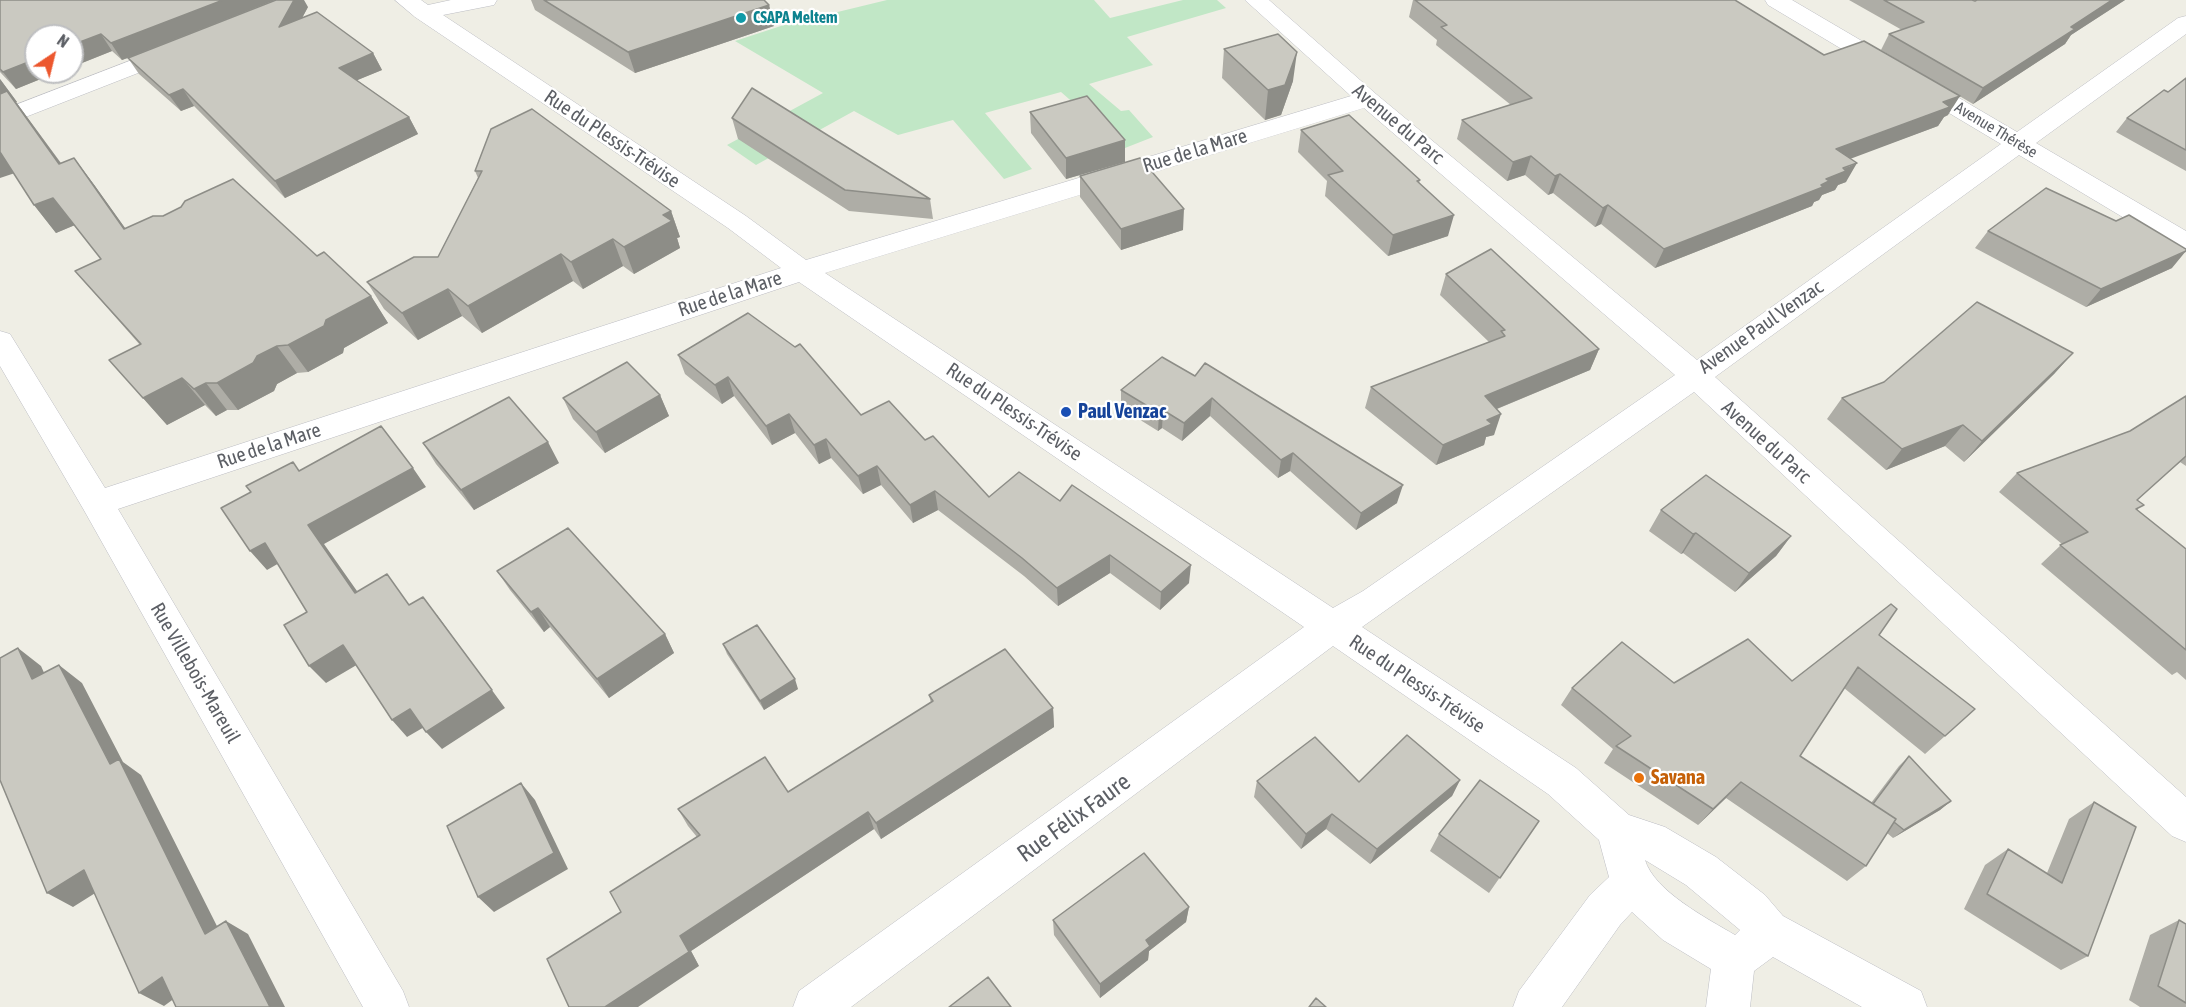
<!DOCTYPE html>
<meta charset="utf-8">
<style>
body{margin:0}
#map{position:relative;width:2186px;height:1007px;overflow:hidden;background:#efeee5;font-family:"Asap Condensed",sans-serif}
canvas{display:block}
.north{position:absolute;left:24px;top:24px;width:60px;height:60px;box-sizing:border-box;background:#fff;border:2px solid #bebfc1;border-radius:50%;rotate:35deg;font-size:16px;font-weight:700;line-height:24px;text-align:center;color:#5c5f65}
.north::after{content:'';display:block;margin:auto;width:21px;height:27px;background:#ec572e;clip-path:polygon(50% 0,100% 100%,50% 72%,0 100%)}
</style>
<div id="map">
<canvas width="2186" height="1007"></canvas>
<div class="north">N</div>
</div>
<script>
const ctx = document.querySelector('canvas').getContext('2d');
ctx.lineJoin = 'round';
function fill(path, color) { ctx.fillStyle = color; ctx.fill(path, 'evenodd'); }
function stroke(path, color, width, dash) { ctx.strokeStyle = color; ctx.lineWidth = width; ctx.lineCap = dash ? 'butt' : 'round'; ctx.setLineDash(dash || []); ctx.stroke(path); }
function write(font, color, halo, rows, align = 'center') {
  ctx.font = font + ' "Asap Condensed",sans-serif'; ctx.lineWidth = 4.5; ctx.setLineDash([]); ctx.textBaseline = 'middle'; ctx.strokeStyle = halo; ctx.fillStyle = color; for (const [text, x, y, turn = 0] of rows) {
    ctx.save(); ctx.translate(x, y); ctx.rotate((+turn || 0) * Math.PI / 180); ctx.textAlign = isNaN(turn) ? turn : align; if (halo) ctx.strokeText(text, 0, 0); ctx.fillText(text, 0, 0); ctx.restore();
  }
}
fill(new Path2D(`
 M887,0H1094L1110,18L1183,0H1217L1226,8L1127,37L1153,65L1089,84L1121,111L1129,110L1153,137L1125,148L1061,92L985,113L1032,169L1004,179L953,120L898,135L854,111L756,165L727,145L823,93L735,41L784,25Z`), '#c1e7c6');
const minor = new Path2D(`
 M395,0H421L428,5L451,0H497L494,5L443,15L746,216L806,260L1351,96L1245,0H1269L1376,94L1697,360L2001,144L1768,5L1765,0H1792L2017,132L2178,18L2186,16V34L2036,143L2186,231V252L2176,249L2019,155L1715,377L2186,797V842L2172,836L1694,392L1362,627L1576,768L1629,815L1665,827L1716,857L1765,895L1783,916L1921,991L1927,1007H1862L1773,957L1754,971L1750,1007H1706L1711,969L1663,940L1632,912L1620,925L1562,1007H1513L1519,991L1590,895L1609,877L1599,840L1548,794L1333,646L851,1007H793L799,991L1304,627L799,282L118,509L403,991L409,1007H363L85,512L0,366V331L10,334L105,488L781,268L728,228L415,17ZM1364,108L1675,375L1363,591L1333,608L825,273ZM1645,860L1686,885L1740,930L1735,935C1708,919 1654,891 1645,860Z
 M176,43L184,45L187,50L184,55L0,127V111Z`);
stroke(minor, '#bcbdc3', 1);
fill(minor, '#fff');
fill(new Path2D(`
 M0,0H275L195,32L308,7L302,18L373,53L382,70L357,80L409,117L418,134L285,198L194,106L181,111L139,74L128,58L122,60L112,51L72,67V36L36,72H58L16,89L0,72Z
 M531,0H764L769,5L774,26L635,73L535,10Z
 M1413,0H1735L1824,55L1948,115L1944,117L1938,126L1850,158L1846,182L1838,185L1835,190L1822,195L1819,200L1814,202L1812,206L1655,268L1601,224L1595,227L1553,193L1548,195L1525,175L1507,181L1457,139L1462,120L1511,105L1436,45L1437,40L1409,17Z
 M1849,0H1972L1975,1L1977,0H2125L2071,35L2065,44L1973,104L1881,50L1889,34L1902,30Z
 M1224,49L1293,81L1281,115L1265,120L1222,78Z
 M2186,78V171L2116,132L2127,118L2168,92Z
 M0,79L17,102H16L61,163L74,158L95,186L125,228L317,256L371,296L388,323L344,348L343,353L308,372L297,373L277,384L274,391L238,410H227L216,416L205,405L167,425L109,360L140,345L75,271L101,259L75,225L56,233L34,205L14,173Z
 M1030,112L1125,162L1066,179L1031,133Z
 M732,118L930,199L933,219L849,211L738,139Z
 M491,129L671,211L680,237L677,238L680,248L634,274L623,266L583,289L573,281L482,333L462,316L418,340L384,309L367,282L438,257L478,178L475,171Z
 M1301,130L1420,180L1419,183L1448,236L1388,256L1325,196L1327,181L1298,152Z
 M1080,176L1183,230L1121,250L1080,197Z
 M1988,231L2172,268L2086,307L1975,248Z
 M1446,274L1599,349L1590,370L1497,409L1494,435L1486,437L1484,445L1436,465L1365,408L1371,387L1489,342L1440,295Z
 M2073,353L2054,374L1964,462L1945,446L1886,470L1827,419L1842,398Z
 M678,355L861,415L925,440L989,497L1060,501L1189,583L1160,610L1110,573L1058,606L1024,576L938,510L913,523L881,485L863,494L831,458L819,464L795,433L772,445L734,396L722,404L685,374Z
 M1162,357L1397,503L1356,530L1290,471L1278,478L1210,416L1182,441L1162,428L1158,431L1121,408V390Z
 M660,395L669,416L605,453L573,419L563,398Z
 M2186,396V466L2180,462L2137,500L2138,511L2186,549V680L2177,672L2172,675L2041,564L2062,544L1999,492L2017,473L2130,431Z
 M423,443L559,463L474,510L436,464Z
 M1661,510L1791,536L1776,556L1735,592L1683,553L1681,554L1649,531Z
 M497,571L665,634L674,653L609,698L550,627L544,632L510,590Z
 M1879,635L1975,709L1925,754L1844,688L1800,756L1871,803L1899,766L1909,756L1951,801L1940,810L1893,838L1887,833L1866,866L1847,881L1726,798L1698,825L1604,763L1613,749L1561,705L1572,688L1674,683L1792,681Z
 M723,644L798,689L764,710L727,654Z
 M929,695L1053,708L1054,727L881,839L874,829L691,951L699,966L621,912L697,837L688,826L678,809L788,792L931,703Z
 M1460,780L1452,796L1370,864L1326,829L1301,849L1254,797L1257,781L1359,782Z
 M2094,802L2088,956L2061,970L1964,909L1985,865L2008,849L2047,873L2069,819Z
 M1539,821L1489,893L1430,851L1439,834Z
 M1189,907L1186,922L1149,951L1148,960L1100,998L1054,935L1053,920Z
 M2179,920L2186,924V1007H2140L2129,1000L2150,935Z`), '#aeada6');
fill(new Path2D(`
 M223,0H275L122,60L111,43Z
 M294,0H304L308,7L288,44L279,27Z
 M2112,0H2125L2071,35L2065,44L1973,104L1983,88L2071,27Z
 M769,5L774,26L635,73L628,52Z
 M101,34L112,51L72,67V45Z
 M1297,52L1293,81L1281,115L1265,120L1268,90Z
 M373,53L382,70L348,84L339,68Z
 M36,59V72H58L16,89L3,72Z
 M0,79L17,102H16L81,191L0,109Z
 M183,89L194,106L181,111L169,95Z
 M1960,96L1948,115L1944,117L1938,126L1826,168L1836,149L1943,102Z
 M409,117L418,134L285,198L275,181Z
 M1125,140V162L1066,179V158Z
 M0,150L18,172L0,178Z
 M1531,156L1525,175L1507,181L1513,162Z
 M74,158L95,186L145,256L124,229Z
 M1857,163L1846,182L1838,185L1835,190L1822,195L1819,200L1814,202L1812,206L1655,268L1664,249Z
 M1560,174L1553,193L1548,195L1555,176Z
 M53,198L75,225L56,233L34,205Z
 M1608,205L1601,224L1595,227L1603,208Z
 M1184,209L1183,230L1121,250V229Z
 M671,211L680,237L677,238L680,248L634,274L624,247L663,215Z
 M1454,215L1448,236L1388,256L1393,235Z
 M613,239L623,266L583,289L571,262Z
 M2186,251L2172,268L2086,307L2101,289Z
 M561,254L573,281L482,333L468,306Z
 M448,289L462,316L418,340L402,313Z
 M371,296L388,323L344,348L343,353L308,372L288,345L326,320Z
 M277,346L297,373L277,384L274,391L238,410L217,383L257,356Z
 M1599,349L1590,370L1477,417L1485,396Z
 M2073,353L2054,374L1964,462L1982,441Z
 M728,377L734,396L722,404L715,385Z
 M182,378L205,405L167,425L143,398Z
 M206,383L227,410L216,416L194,389Z
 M660,395L669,416L605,453L596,432Z
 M1212,398L1210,416L1182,441L1184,423Z
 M1163,410L1162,428L1158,431L1159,413Z
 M789,414L795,433L772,445L766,426Z
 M1501,414L1494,435L1486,437L1484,445L1436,465L1443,445L1487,420Z
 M1963,425L1945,446L1886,470L1902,449Z
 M826,439L831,458L819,464L814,445Z
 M548,442L559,463L474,510L461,490Z
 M1293,453L1290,471L1278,478L1281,460Z
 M877,466L881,485L863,494L858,476Z
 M413,468L426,487L324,544L371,611L355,593L308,525Z
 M1403,485L1397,503L1356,530L1361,513Z
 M935,491L938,510L913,523L910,505Z
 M1696,533L1683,553L1681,554L1693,534Z
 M1791,536L1776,556L1735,592L1749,573Z
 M265,543L281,562L267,570L250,551Z
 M1110,555V573L1058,606L1057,588Z
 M1191,565L1189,583L1160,610L1161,592Z
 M538,608L550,627L544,632L531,612Z
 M437,615L505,708L442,749L426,732Z
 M665,634L674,653L609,698L597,679Z
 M343,645L360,663L326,683L309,666Z
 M18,648L41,666L55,697L32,679Z
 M59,665L82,683L123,762L141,775L228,948L205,934L110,764Z
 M795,679L798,689L764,710L760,701Z
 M1053,708L1054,727L881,839L876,823Z
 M410,709L426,726L407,737L392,720Z
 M1460,780L1452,796L1370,864L1377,849Z
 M1741,782L1726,798L1698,825L1713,809Z
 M521,783L535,800L568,869L494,912L478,897Z
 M1951,801L1940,810L1893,838L1904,830Z
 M868,812L874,829L691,951L699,966L638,1007H605L680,936Z
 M1332,814L1326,829L1301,849L1306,834Z
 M84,870L108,885L73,907L47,893Z
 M1189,907L1186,922L1149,951L1148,960L1100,998V984L1146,940Z
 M226,921L248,934L285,1007H270Z
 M162,977L186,990L164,1006L139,993Z`), '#8d8d87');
const building = new Path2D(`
 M0,0H223L111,43L101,34L72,45V36H36V59L3,72L0,69Z
 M276,0H294L279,27L317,12L373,53L339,68L409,117L275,181L183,89L169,95L128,58Z
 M544,0H764L769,5L628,52Z
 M1415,0H1735L1824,55L1864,41L1960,96L1943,102L1950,107L1836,149L1857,163L1843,168L1846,171L1826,179L1829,181L1821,185L1823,187L1664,249L1608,205L1603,208L1560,174L1555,176L1531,156L1513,162L1462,120L1532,98L1441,27L1447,25Z
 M1884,0H1972L1975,1L1977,0H2112L2071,27L2075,29L1983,88L1889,34L1924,22Z
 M1278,34L1297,52L1285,85L1268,90L1224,49Z
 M2186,78V150L2127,118L2164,90L2168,92Z
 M752,88L930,199L845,190L732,118Z
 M7,91L59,164L74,158L124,229L153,216H163L181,207L185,201L233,179L317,256L324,252L371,296L326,320L324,326L288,345L277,346L257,356L253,363L217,383H206L194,389L182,378L143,398L109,360L141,344L75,271L101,259L53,198L34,205L0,152V94Z
 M1087,96L1125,140L1066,158L1030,112Z
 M532,109L671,211L663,215L672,221L624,247L613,239L571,262L561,254L468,306L448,289L402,313L367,282L414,257H438L482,171H475L491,129Z
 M1349,115L1420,180L1417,181L1454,215L1393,235L1328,175L1343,171L1301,130Z
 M1140,158L1184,209L1121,229L1080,176Z
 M2046,188L2116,221L2129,215L2186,249V251L2101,289L1988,231Z
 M1491,249L1599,349L1485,396L1501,414L1487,420L1492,424L1443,445L1371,387L1505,336L1501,331L1505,330L1446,274Z
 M1977,302L2073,353L1982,441L1963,425L1902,449L1842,398L1884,382Z
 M748,313L795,347L800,344L861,415L889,401L925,440L933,436L989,497L1019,472L1060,501L1072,485L1191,565L1161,592L1110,555L1057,588L1022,558L935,491L910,505L877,466L858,476L826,439L814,445L789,414L766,426L728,377L715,385L678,355Z
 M1162,357L1195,376L1205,363L1403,485L1361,513L1293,453L1281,460L1212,398L1184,423L1163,410L1159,413L1121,390Z
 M627,362L660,395L596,432L563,398Z
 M2186,396V456L2137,500L2144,505L2136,509L2186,549V650L2060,545L2088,532L2017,473L2130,431Z
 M509,397L548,442L461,490L423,443Z
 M381,426L413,468L308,525L355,593L387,574L409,605L423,597L492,690L426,732L410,709L392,720L343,645L309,666L284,625L307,612L265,543L250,551L221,508L251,492L246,486L293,462L299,471Z
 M1706,475L1791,536L1749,573L1696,533L1693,534L1661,510Z
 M568,528L665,634L597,679L538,608L531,612L497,571Z
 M1891,604L1897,609L1879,635L1975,709L1945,736L1858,667L1800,756L1896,819L1866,866L1741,782L1713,809L1616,746L1631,736L1572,688L1622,642L1674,683L1748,639L1792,681Z
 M757,625L795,679L760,701L723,644Z
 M18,648L32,679L59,665L110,764L119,759L205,934L226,921L270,1007H176L162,977L139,993L84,870L47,893L0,780V658Z
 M1005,649L1053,708L876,823L868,812L680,936L689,952L605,1007H569L547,959L621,912L610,892L700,835L678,809L765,757L788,792L933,701L929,695Z
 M1407,735L1460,780L1377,849L1332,814L1306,834L1257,781L1315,737L1359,782Z
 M1909,756L1951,801L1904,830L1894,822L1896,819L1873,804Z
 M1480,780L1539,821L1500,878L1439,834Z
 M521,783L554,853L478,897L447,826Z
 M2094,802L2136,827L2088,956L1987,894L2008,849L2062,883Z
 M1144,853L1189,907L1146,940L1150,946L1100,984L1053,920Z
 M2179,920L2186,924V1003L2158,986Z
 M988,977L1011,1007H949Z
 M1316,998L1326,1007H1309Z`);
fill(building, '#cac9c1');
stroke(building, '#8d8d87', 1.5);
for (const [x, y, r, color] of [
 [741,18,6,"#0f9aa8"],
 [1066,412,6,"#1a4fb4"],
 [1639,778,6,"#e8710a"]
]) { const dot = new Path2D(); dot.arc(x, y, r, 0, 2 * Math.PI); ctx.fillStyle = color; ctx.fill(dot); stroke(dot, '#fff', 2); }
write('bold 16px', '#0d838f', '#fff', [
 ["CSAPA Meltem",753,18]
], 'left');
write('16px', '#5c5f65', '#fff', [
 ["Avenue Thérèse",1996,130,31]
]);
write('20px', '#5c5f65', '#fff', [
 ["Avenue du Parc",1398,124,40],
 ["Rue du Plessis-Trévise",612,139,34],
 ["Rue de la Mare",1195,151,-17],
 ["Rue de la Mare",730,294,-18],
 ["Avenue Paul Venzac",1761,327,-35],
 ["Rue du Plessis-Trévise",1014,412,34],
 ["Avenue du Parc",1766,442,42],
 ["Rue de la Mare",269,446,-18],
 ["Rue Villebois-Mareuil",195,673,60],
 ["Rue du Plessis-Trévise",1417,684,34]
]);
write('bold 20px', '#164399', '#fff', [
 ["Paul Venzac",1078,412]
], 'left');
write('bold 20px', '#c56008', '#fff', [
 ["Savana",1651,778]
], 'left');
write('24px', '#5c5f65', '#fff', [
 ["Rue Félix Faure",1074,818,-36]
]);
</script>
